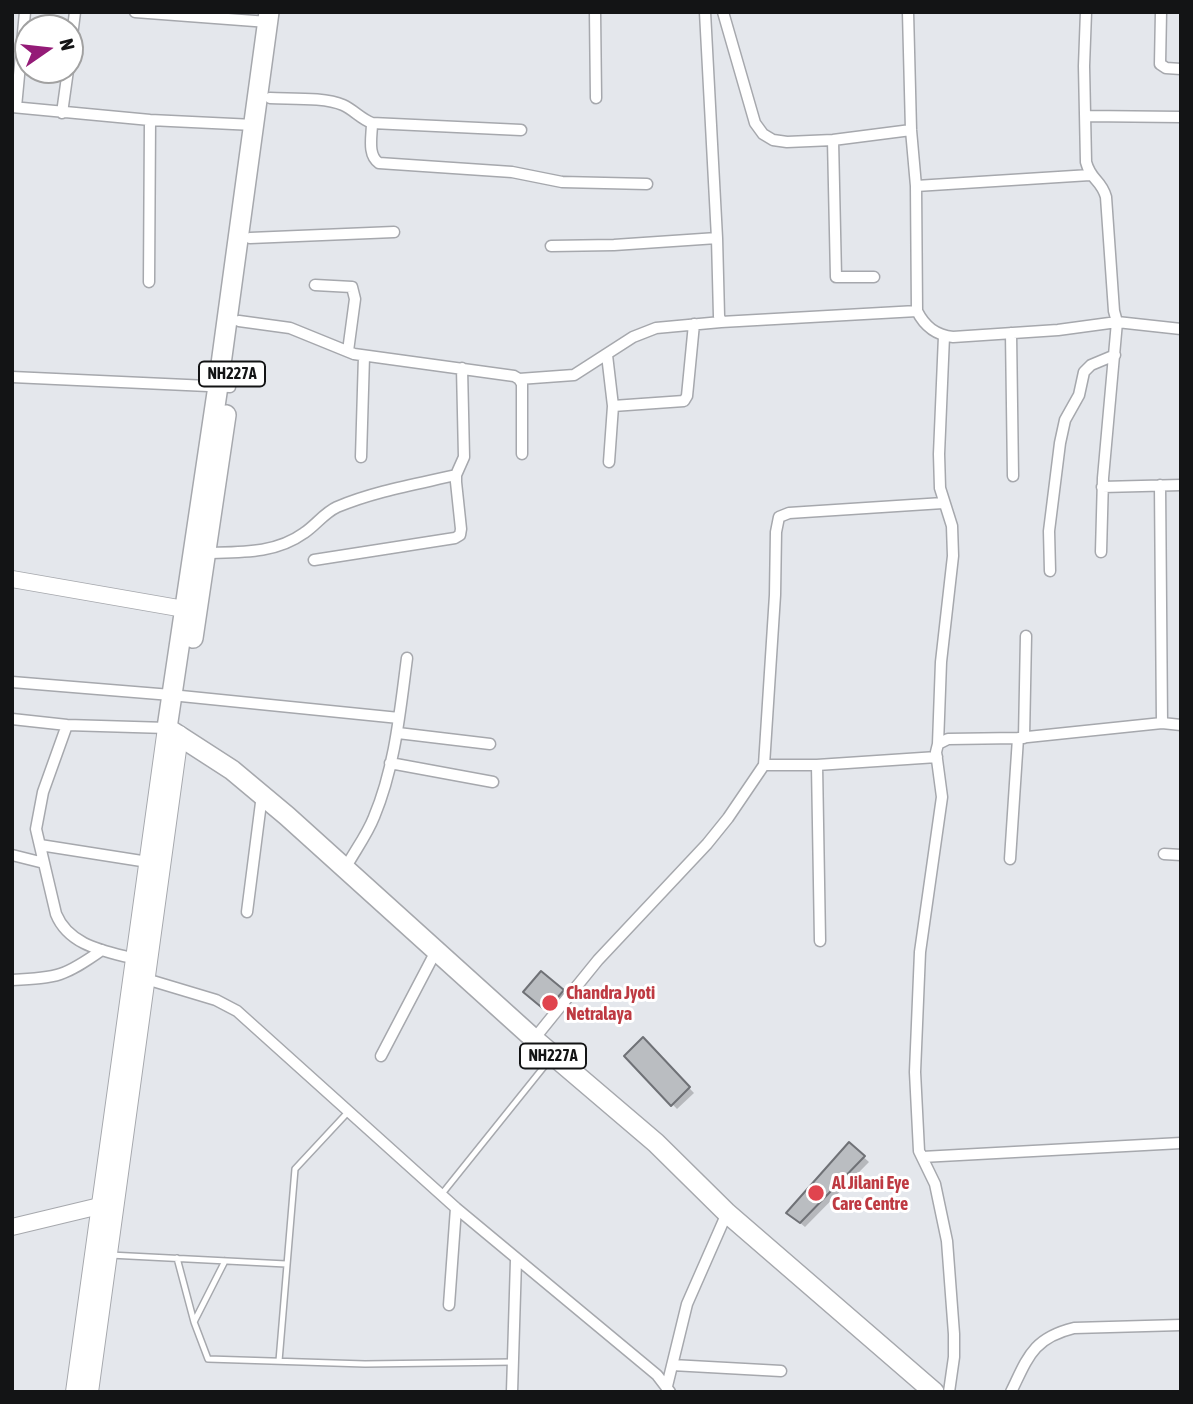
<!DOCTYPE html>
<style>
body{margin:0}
#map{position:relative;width:1193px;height:1404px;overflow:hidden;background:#e4e7ec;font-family:"Asap Condensed",sans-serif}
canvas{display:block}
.frame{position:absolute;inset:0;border:14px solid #131415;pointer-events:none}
.north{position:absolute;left:14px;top:14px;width:70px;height:70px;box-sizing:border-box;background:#fff;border:2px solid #a1a1a1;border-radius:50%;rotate:76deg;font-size:19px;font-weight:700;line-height:28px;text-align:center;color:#131415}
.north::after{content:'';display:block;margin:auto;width:24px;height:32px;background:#941b77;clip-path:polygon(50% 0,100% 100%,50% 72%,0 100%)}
</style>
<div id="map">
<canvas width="1193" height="1404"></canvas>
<div class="frame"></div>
<div class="north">N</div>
</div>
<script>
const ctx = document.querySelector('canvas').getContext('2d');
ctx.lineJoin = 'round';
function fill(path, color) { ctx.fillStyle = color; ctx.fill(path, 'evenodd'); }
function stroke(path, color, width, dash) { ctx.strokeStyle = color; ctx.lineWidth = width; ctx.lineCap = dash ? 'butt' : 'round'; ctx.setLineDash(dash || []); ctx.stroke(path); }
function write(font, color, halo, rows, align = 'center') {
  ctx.font = font + ' "Asap Condensed",sans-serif'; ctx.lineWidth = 6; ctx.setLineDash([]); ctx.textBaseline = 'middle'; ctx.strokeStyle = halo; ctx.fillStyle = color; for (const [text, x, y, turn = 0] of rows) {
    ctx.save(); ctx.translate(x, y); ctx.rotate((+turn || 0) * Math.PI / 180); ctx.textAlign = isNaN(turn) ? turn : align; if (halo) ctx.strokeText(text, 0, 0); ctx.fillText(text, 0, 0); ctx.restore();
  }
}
fill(new Path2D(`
 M563,991L567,996L552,1015L530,997Z
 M643,1040L694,1093L677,1109L626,1056Z
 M849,1144L869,1162L805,1227L793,1217Z`), '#0003');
const building = new Path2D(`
 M541,971L564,990L546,1011L523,992Z
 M643,1037L690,1087L671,1106L624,1056Z
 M849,1142L865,1156L800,1223L786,1213Z`);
fill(building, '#babdc1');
stroke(building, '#6f7176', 2);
const lane = new Path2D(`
 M441,1195L551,1058
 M110,1255L286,1264
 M177,1258L194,1322
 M225,1261L194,1322L208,1359L365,1364L513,1362
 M279,1361L295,1169L349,1111`);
const street = new Path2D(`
 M135,12L268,22
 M595,12L596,98
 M705,12L717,238L719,316L721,322L917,311
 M723,12L755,123L763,134L773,140L787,142L833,140L911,130
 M908,12L911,130L916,186L917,311C925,327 936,335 953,337L1058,330L1117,322L1103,478L1101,552
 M1086,12L1084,66L1086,162C1091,181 1101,179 1106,197L1114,311L1117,322L1181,329
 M1161,12L1160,64L1166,68L1181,69
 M70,52L75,12
 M270,98C291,99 325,97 343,105C354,110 361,119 372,123L521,130
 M12,107L150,120L254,125
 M16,107L25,12
 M62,113L68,70
 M1085,116L1181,117
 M372,123C372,136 367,155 379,163L512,172L562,182L647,184
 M833,140L836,277H874
 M916,186L1090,175
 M250,238L394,232
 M551,246L614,245L717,238
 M149,282L150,120
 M315,285L352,287L355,299L348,351
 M239,321L290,328L354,354L514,376L519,379L522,384V454
 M1011,333L1013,476
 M607,355L613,406L609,462
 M12,377L230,387
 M519,379L574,375L633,337L656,328L721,322
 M613,406L684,401L687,396L694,324
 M361,457L364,356
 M1160,485L1162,723
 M1102,487L1181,485
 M206,553C240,552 275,554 304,533C316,525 324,513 337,507C375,491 417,484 456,475
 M314,560L455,538L460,535L461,529L456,482V475L464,457L462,368
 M1050,571L1049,531L1060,443L1065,420L1079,395L1084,372L1091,365L1115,355
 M12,682L171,695L399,718
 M12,719L67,725L167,728
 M67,725L43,792L36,829L56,914C69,946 105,951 135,959
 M398,733L490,744
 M1024,738L1026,636
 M938,744L941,662L953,556L952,526L940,488L939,454L944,336
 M390,763L493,782
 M764,765H817L937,757
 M817,765L820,941
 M40,845L148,862
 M1164,854L1181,855
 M12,855L44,863
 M1010,859L1018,738
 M345,869C354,852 367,835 374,817C395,767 400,711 407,658
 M247,912L262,795
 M146,979L216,1000L237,1011L456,1208L657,1375L670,1392
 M12,980C58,978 65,976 102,950
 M534,1039L598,960L707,844L728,818L764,765L775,595L776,532L779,517L789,513L943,503
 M381,1056L436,951
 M922,1157L1181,1143
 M449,1305L456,1208
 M672,1365L781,1371
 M667,1386L687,1304L727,1213
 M512,1392L516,1260
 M949,1392L954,1357V1334L947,1241L935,1184L919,1151L915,1072L920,952L942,797L936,752L938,744L948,739L1018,738L1162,723L1181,725
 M1011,1392C1028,1357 1033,1338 1074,1328L1181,1325`);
const secondary = new Path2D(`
 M12,579L184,609
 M12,1227L112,1203`);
const primary = new Path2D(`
 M75,1392L167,728
 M89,1392L179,735`);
const highway = new Path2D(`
 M269,12L218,386L167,728L232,770L287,816L534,1039L656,1143L727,1213L934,1392
 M193,638L226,415`);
stroke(lane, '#a6a8ad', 8);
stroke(street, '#a6a8ad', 13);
stroke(secondary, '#a6a8ad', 18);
stroke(primary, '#a6a8ad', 20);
stroke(highway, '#a6a8ad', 22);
stroke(lane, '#fff', 5);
stroke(street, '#fff', 10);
stroke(secondary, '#fff', 16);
stroke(primary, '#fff', 18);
stroke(highway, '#fff', 19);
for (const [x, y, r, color] of [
 [550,1003,9,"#e0444e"],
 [816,1193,9,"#e0444e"]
]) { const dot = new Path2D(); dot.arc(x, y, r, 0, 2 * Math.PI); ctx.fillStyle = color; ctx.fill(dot); stroke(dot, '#fff', 2.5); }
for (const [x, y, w] of [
 [232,374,66],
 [553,1056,66]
]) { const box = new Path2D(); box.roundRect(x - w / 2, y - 12.5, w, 25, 5); ctx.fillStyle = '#fff'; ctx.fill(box); stroke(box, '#131415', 2); }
write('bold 16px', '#131415', null, [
 ["NH227A",232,374],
 ["NH227A",553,1056]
]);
write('bold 18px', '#be3a42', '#fff', [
 ["Chandra Jyoti",566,993],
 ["Netralaya",566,1014],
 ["Al Jilani Eye",832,1183],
 ["Care Centre",832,1204]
], 'left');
</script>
